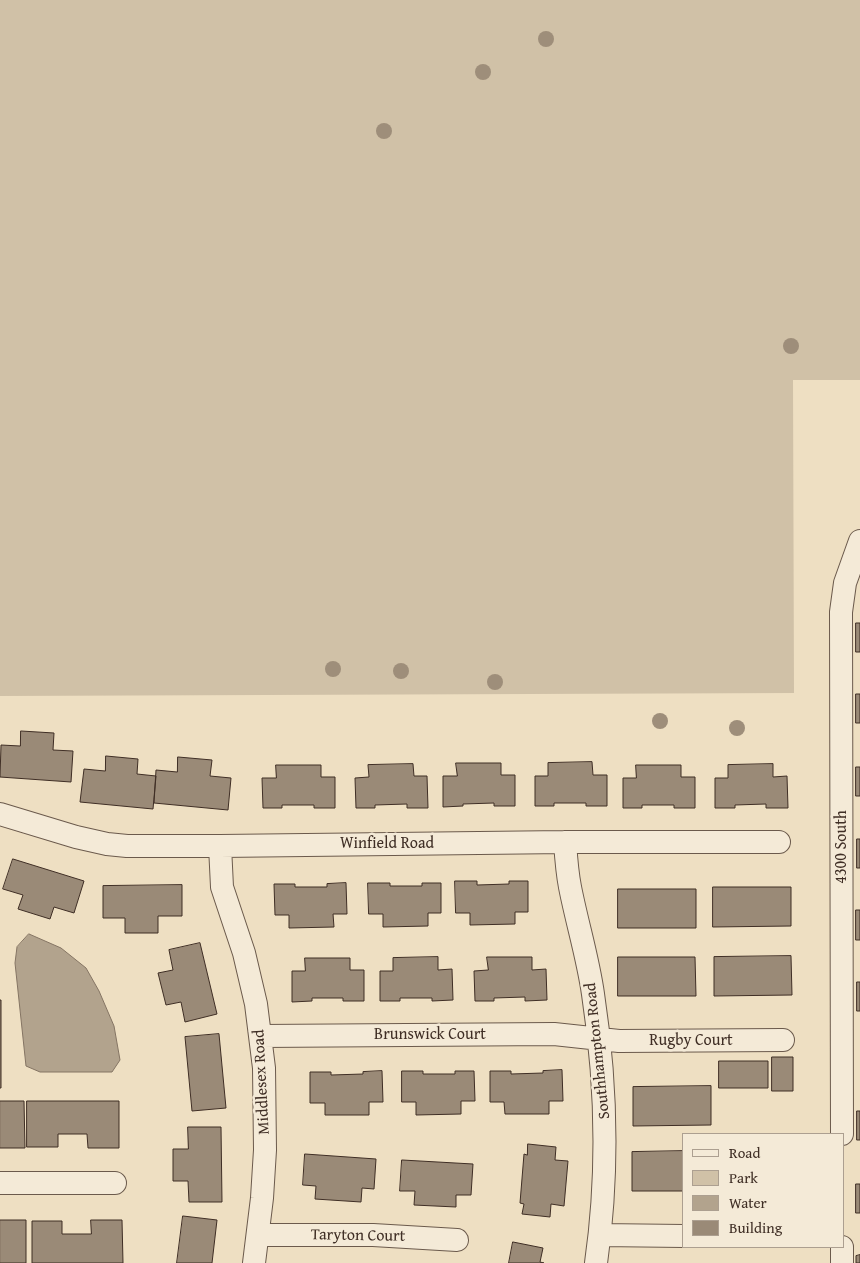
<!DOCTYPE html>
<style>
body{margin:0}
#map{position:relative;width:860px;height:1263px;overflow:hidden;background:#eedfc2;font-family:"Gentium Book Plus",serif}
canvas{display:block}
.legend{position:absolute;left:682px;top:1133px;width:162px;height:115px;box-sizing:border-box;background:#f4ead7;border:1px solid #ac9f90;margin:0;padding:6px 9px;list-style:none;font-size:15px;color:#3f2e25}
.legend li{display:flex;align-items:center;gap:10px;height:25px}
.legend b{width:25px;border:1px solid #ac9f90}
</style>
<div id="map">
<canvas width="860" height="1263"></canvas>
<ul class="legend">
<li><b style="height:6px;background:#f4ead7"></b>Road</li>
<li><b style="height:14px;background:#d0c1a7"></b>Park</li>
<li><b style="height:14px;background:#b2a38d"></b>Water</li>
<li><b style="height:14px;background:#9a8a77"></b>Building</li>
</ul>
</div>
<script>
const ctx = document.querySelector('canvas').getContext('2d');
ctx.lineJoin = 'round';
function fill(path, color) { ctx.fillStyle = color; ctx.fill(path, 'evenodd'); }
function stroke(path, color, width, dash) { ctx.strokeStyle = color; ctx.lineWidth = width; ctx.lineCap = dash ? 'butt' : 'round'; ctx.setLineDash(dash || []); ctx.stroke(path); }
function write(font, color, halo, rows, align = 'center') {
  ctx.font = font + ' "Gentium Book Plus",serif'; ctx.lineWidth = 5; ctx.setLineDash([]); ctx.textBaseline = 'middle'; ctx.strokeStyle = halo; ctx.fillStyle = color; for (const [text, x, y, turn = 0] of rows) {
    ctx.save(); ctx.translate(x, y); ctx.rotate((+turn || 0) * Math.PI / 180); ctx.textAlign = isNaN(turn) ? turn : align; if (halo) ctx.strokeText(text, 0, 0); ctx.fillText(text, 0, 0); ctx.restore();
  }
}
fill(new Path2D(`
 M0,0H860V380H793L794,693L0,696Z`), '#d0c1a7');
const water = new Path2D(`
 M29,934L61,948L86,968L99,991L114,1026L120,1060L112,1072H40L26,1066L15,963L17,947Z`);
fill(water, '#b2a38d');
stroke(water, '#847463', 1);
const building = new Path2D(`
 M856,623H860V652H856Z
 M856,694H860V723H856Z
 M21,731L54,733L53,750L73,751L71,782L0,777L1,745L20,746Z
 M106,756L138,759L137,774L156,776L153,809L80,802L84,769L105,771Z
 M178,757L212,760L210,776L231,778L228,810L154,803L156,770L177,772Z
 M592,762L593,775H607V806H586V803H554V806H535V776H548V763Z
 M456,763H501V775H515V806H494V803L463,804V806L443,807V776H457Z
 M413,764L414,776H427L428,808H407V804L375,805V808H356L355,778L369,777L368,765Z
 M773,764V777L787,776L788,808H766V804L735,805V808H715V778H728V765Z
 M276,765H321V777H335V808H314V805H282V808H263L262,778H276Z
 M636,765H681V777H695V808H674V805H642V808H623V778H636Z
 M856,767H860V796H856Z
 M857,839H860V868H857Z
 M13,859L84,881L74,913L54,907L50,919L18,909L23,895L3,889Z
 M455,881H477V885L509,884V881H528V912H515V924L470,925V913H456Z
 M346,883L347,914H333L334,927L289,928V915H275L274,884H295V887H327V884Z
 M368,883H390V886H422V883H441V913H428V926L383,927V914H369Z
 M182,885V916H158V933H125V918H103V886Z
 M713,887H791V926L713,927Z
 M618,889H696V928H618Z
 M856,910H860V940H856Z
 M200,943L217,1014L185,1022L181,1002L166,1005L158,973L173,970L169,950Z
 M791,956L792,995L714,996V957Z
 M438,957V970L452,969L453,1000L432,1001V998H400V1001H380V971H393V958Z
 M487,957H532V970L546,969L547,1000L525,1001V997L494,998V1001H475L474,971L488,970Z
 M618,957H695L696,996H618Z
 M305,958H350V970H364V1001H343V998H312V1001L292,1002V971H305Z
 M857,982H860V1011H857Z
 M0,1000H1V1088H0Z
 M219,1034L226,1108L192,1111L185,1037Z
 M772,1057H793V1091H772Z
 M719,1061H768V1088H719Z
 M562,1070L563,1101H549V1114H505L504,1102H490V1071H511V1074L543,1073V1071Z
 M382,1071L383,1102H369V1115H325V1103H310V1072H331V1075L363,1074V1072Z
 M402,1071H423V1074H455V1071H474L475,1101H461V1114L416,1115V1102H402Z
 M711,1086V1125L633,1126V1087Z
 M0,1101H24L25,1148H0Z
 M27,1101H119V1148H88L87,1134H58V1147H27Z
 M857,1111H860V1140H857Z
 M188,1127H221L222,1202H189L188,1181H173V1149H188Z
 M528,1144L556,1147L555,1160L568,1161L564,1206L551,1204L550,1217L522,1214L524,1204L520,1203L524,1154L527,1155Z
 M684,1151V1191H632V1152Z
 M305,1154L376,1159L374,1189L362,1188L361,1202L315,1199L316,1186L303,1185Z
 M402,1160L473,1164L471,1195H456V1207L414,1205L415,1191H400Z
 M856,1184H860V1213H856Z
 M183,1216L217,1220L212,1263H177Z
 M0,1220H26V1263H0Z
 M91,1220H122L123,1263H32V1221H62V1234H91Z
 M513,1242L543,1248L540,1262L544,1263H509Z
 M860,1255V1263H856V1256Z`);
fill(building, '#9a8a77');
stroke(building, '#3f2e25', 1);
const minor = new Path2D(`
 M0,814L76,837L107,844L127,846H220L565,842H779
 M565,842C566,857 567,872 570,887C577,923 588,958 593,994C607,1086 609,1172 596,1263
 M220,846L222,887L244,953L256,1004L264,1068L265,1150L262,1198L254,1263
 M261,1036L554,1034L619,1041L783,1040
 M842,1134L841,612L845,583L860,541
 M0,1183H115
 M258,1235H373L457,1240
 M600,1235L684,1236
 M842,1247V1263`);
stroke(minor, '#6b5a4c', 24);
stroke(minor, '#f4ead7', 22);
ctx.fillStyle = '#9e8e7a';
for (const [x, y] of [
 [546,39],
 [483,72],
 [384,131],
 [791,346],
 [333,669],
 [401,671],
 [495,682],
 [660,721],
 [737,728]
]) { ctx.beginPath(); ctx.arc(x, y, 8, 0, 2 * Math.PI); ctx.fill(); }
write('16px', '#3f2e25', '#f4ead7', [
 ["Winfield Road",387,844],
 ["4300 South",842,847,-90],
 ["Brunswick Court",430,1035],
 ["Rugby Court",691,1041],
 ["Southhampton Road",598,1051,-96],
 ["Middlesex Road",262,1082,-93],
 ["Taryton Court",358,1236,1]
]);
</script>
